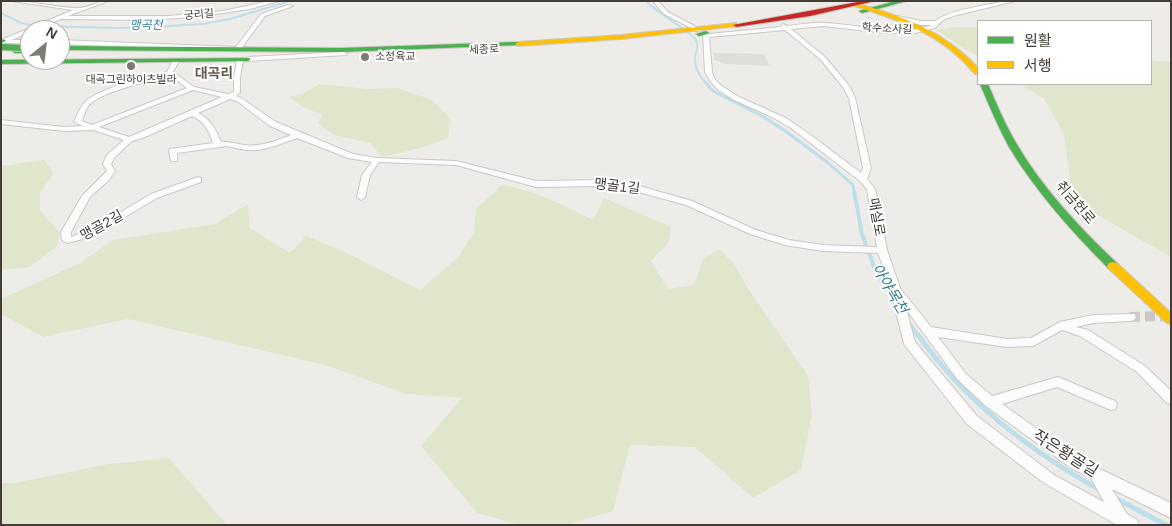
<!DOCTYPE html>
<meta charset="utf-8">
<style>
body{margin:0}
#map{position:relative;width:1172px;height:526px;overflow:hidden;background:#eeece9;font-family:Helvetica,"Noto Sans KR",sans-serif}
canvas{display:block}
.frame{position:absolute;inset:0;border:2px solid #443c36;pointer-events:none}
.legend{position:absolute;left:977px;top:20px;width:175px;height:65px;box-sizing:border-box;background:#fff;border:1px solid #b4b1af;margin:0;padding:6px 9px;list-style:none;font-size:15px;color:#443c36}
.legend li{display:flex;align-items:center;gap:10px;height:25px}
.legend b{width:25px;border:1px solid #b4b1af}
.north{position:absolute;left:20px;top:20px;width:50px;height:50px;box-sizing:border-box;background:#fff;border:1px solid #b4b1af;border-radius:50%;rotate:29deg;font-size:14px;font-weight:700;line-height:20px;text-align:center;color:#443c36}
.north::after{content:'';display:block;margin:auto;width:18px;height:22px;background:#807a75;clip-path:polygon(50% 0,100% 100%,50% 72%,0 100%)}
</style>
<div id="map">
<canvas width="1172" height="526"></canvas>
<div class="frame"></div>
<ul class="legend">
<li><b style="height:6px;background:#4caf50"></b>원활</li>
<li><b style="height:6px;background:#ffc107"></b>서행</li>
</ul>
<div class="north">N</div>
</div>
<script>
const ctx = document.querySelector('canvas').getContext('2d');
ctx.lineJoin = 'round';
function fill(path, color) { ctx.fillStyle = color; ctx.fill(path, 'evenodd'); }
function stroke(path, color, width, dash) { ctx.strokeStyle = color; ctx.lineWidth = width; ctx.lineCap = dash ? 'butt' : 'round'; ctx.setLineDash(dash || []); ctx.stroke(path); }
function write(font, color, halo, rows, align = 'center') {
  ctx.font = font + ' Helvetica,"Noto Sans KR",sans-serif'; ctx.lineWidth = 4; ctx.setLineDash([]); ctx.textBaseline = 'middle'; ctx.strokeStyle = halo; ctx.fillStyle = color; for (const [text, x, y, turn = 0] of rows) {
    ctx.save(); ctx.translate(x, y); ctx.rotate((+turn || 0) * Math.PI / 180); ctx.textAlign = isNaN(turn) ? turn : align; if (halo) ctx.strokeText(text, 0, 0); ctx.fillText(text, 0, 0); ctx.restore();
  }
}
fill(new Path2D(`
 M955,27H978V57L936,30Z
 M1151,60L1171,62V257L1073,201L1064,134L1044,99L1020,84H1151Z
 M320,84L369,89L398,88L432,100L450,118L448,138L421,148L382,157L370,143L334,135L318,123L323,115L304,108L289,97L302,94Z
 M44,160L54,173L40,193V210L60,233L57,246L30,267L1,270V166Z
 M502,185C535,190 563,205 593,220L604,198L671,227L669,242L651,261L668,289L694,285L703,259L719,249L734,264L749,290L808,376L812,414L801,470L753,498L695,447L630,445L613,511L566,525H520L477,513L421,446L462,398L406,394L325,365L128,319L43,337L1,314V299L80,263L113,240L215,224L248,204L250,228L290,253L306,236L341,250L420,290L458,257L474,233L476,209Z
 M169,458L227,525H1V483H16L108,464Z`), '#e0e6cb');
fill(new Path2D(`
 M714,53L764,54L770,66L726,64L714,60Z`), '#e0ddda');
stroke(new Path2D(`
 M646,1C657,13 690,31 696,40C700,47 695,51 695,59C695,68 700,77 706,83
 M1,13L21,23L37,26L119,28L170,26L203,24L230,19L290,1`), '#bddfe9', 2);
stroke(new Path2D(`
 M705,82L713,91L764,117L788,133L827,162L853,185L854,193`), '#bddfe9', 3);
stroke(new Path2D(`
 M854,191L862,234L876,272L895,301
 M907,320L919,337`), '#bddfe9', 4);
stroke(new Path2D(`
 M918,335C966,402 1029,450 1100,490
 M1115,498L1166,525`), '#bddfe9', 5);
stroke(new Path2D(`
 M1130,317L1169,316`), '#ccc9c5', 10, [10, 5]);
const street = new Path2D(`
 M12,1C34,1 56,8 78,8C88,8 98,1 108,1L68,16H169L223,11L270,1H279L250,9L196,17L142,20L61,19L34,30H30V32L12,40H30V44L3,43L1,42V40L73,10Z
 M653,1H658L668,12L702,30L697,31L664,14Z
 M1005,1H1015L953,16L943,20L935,28L915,33H887L823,26L791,29L825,57L850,87L855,98L871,168L867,179L875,189L887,250L900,288L931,327L1007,339L1031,338L1060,322L1093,315L1134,314L1136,317L1134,320L1130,321L1093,323L1076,327L1088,330L1145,366L1171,391V404L1167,403L1137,372L1080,336L1062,330L1033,346L1007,347L938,337L966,374L992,396L1058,377L1115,401L1117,405L1115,409L1111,410L1057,387L1002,404L1081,460L1171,503V518L1112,489L1127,514L1137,520L1139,525H1117L1044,483L967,424L904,344L888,279L878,253L823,251L785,245L750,234L686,205L624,188L601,186L536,187L456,165L379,162L370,175L365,197L361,200L357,197L362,175L372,162L348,158L297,138L275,146L259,150H246L227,146L177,153V161H171L169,151L170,149L213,143C209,131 205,122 192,116L145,137L132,141L114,158L111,164L115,171L109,180L90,197L71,232V237L96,227L151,194L198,177L201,178V182L157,198L91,237L67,243L62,240L61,232L82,196L107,171L103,164L107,155L124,140L93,130L64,131L1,124V120L64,127L83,126L74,122C77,115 80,107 86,101C102,87 146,78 167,72L173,61L176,59L179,61L173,72L194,87L228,94L234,92V78L237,60L240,58L243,60L240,78V92L236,96L241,98L276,122L353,154L377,158L456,161L536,181L601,180L625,182L692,201L756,230L789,240L823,245L877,247L867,189L860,181L791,128L772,117L734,100L717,89L710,81L705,72L703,33L706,31L709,34L781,27L783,24L787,26C799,25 813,22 825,23C855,24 906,37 932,25H921L895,18L898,16L921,21H936C947,10 989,5 1005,1ZM785,30L820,59L843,87L849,98L863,168L861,173L816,139L786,118L739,97L722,86L715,80L712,72L709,37ZM169,75L187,88L92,125L82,121C84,116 85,111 88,106C99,92 151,81 169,75ZM193,90L222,97L129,137L99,127ZM230,99L237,101L270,126L291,135C276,141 260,147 244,145C236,144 229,141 221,142C216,130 211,119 198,113ZM906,309L958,380L986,406L1071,468L1091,478L1104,502L1054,475L977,416L915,342Z
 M288,5L293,6L265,16L242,47L252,48L253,49L250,51L60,44V40L236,47L261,14Z
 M344,52L347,54L346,55L248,61L245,59L248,57Z`);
const fast = new Path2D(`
 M896,1H907L862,13L859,11Z
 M706,31L709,33L708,34L699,36L696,34Z
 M1,39L5,40L6,41L1,43Z
 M518,42L521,44L520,45L341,52L60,50V46L341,48Z
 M30,49V53H15L12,51L15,49Z
 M250,58V60L248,61L1,64V60Z
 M980,84H988C997,105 1006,127 1018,146C1044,190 1080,228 1117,263L1119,266L1117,269H1109C1072,232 1036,192 1009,147C998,127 989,105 980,84Z`);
const slow = new Path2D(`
 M856,3C902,16 946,32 978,68V74H975C942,34 902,21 854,6Z
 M736,23L739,25L738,26L621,39L518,46L515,44L518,42L621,35Z
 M1113,262L1117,263L1171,313V324L1167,323L1109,269L1107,266L1109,263Z`);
const jam = new Path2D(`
 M863,1H875L810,16L736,27L733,25Z`);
stroke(street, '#cbc8c5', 2);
stroke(fast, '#ccc8c1', 2);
stroke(slow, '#ccc8c1', 2);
stroke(jam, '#ccc8c1', 2);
fill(street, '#fcfcfc');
fill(fast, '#4caf50');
fill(slow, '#ffc107');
fill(jam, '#c62828');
const fastBridge = new Path2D(`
 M1,47L21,48`);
stroke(fastBridge, '#cfc4b8', 8, []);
stroke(fastBridge, '#4caf50', 6);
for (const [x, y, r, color] of [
 [365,57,5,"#807a75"],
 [131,66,5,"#807a75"]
]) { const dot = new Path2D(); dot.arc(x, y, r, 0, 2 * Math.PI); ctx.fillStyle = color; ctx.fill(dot); stroke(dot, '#fff', 2); }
write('11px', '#443c36', '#fff', [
 ["궁리길",199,15,-5],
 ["학수소사길",887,29,3],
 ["세종로",484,50,-3]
]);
write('11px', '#443c36', '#fff', [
 ["소정육교",375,57],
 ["대곡그린하이츠빌라",131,80,"center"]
], 'left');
write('italic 12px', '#367e96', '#fff', [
 ["맹곡천",146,26]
]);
write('bold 14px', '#65584e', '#fff', [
 ["대곡리",214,74]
]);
write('14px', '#443c36', '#fff', [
 ["맹골1길",617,187,7],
 ["취금헌로",1075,203,49],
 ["매실로",876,217,80],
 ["맹골2길",102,226,-29]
]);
write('italic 15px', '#367e96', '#fff', [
 ["아야목천",889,289,59]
]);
write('16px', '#443c36', '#fff', [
 ["작은황골길",1065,454,32]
]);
</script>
